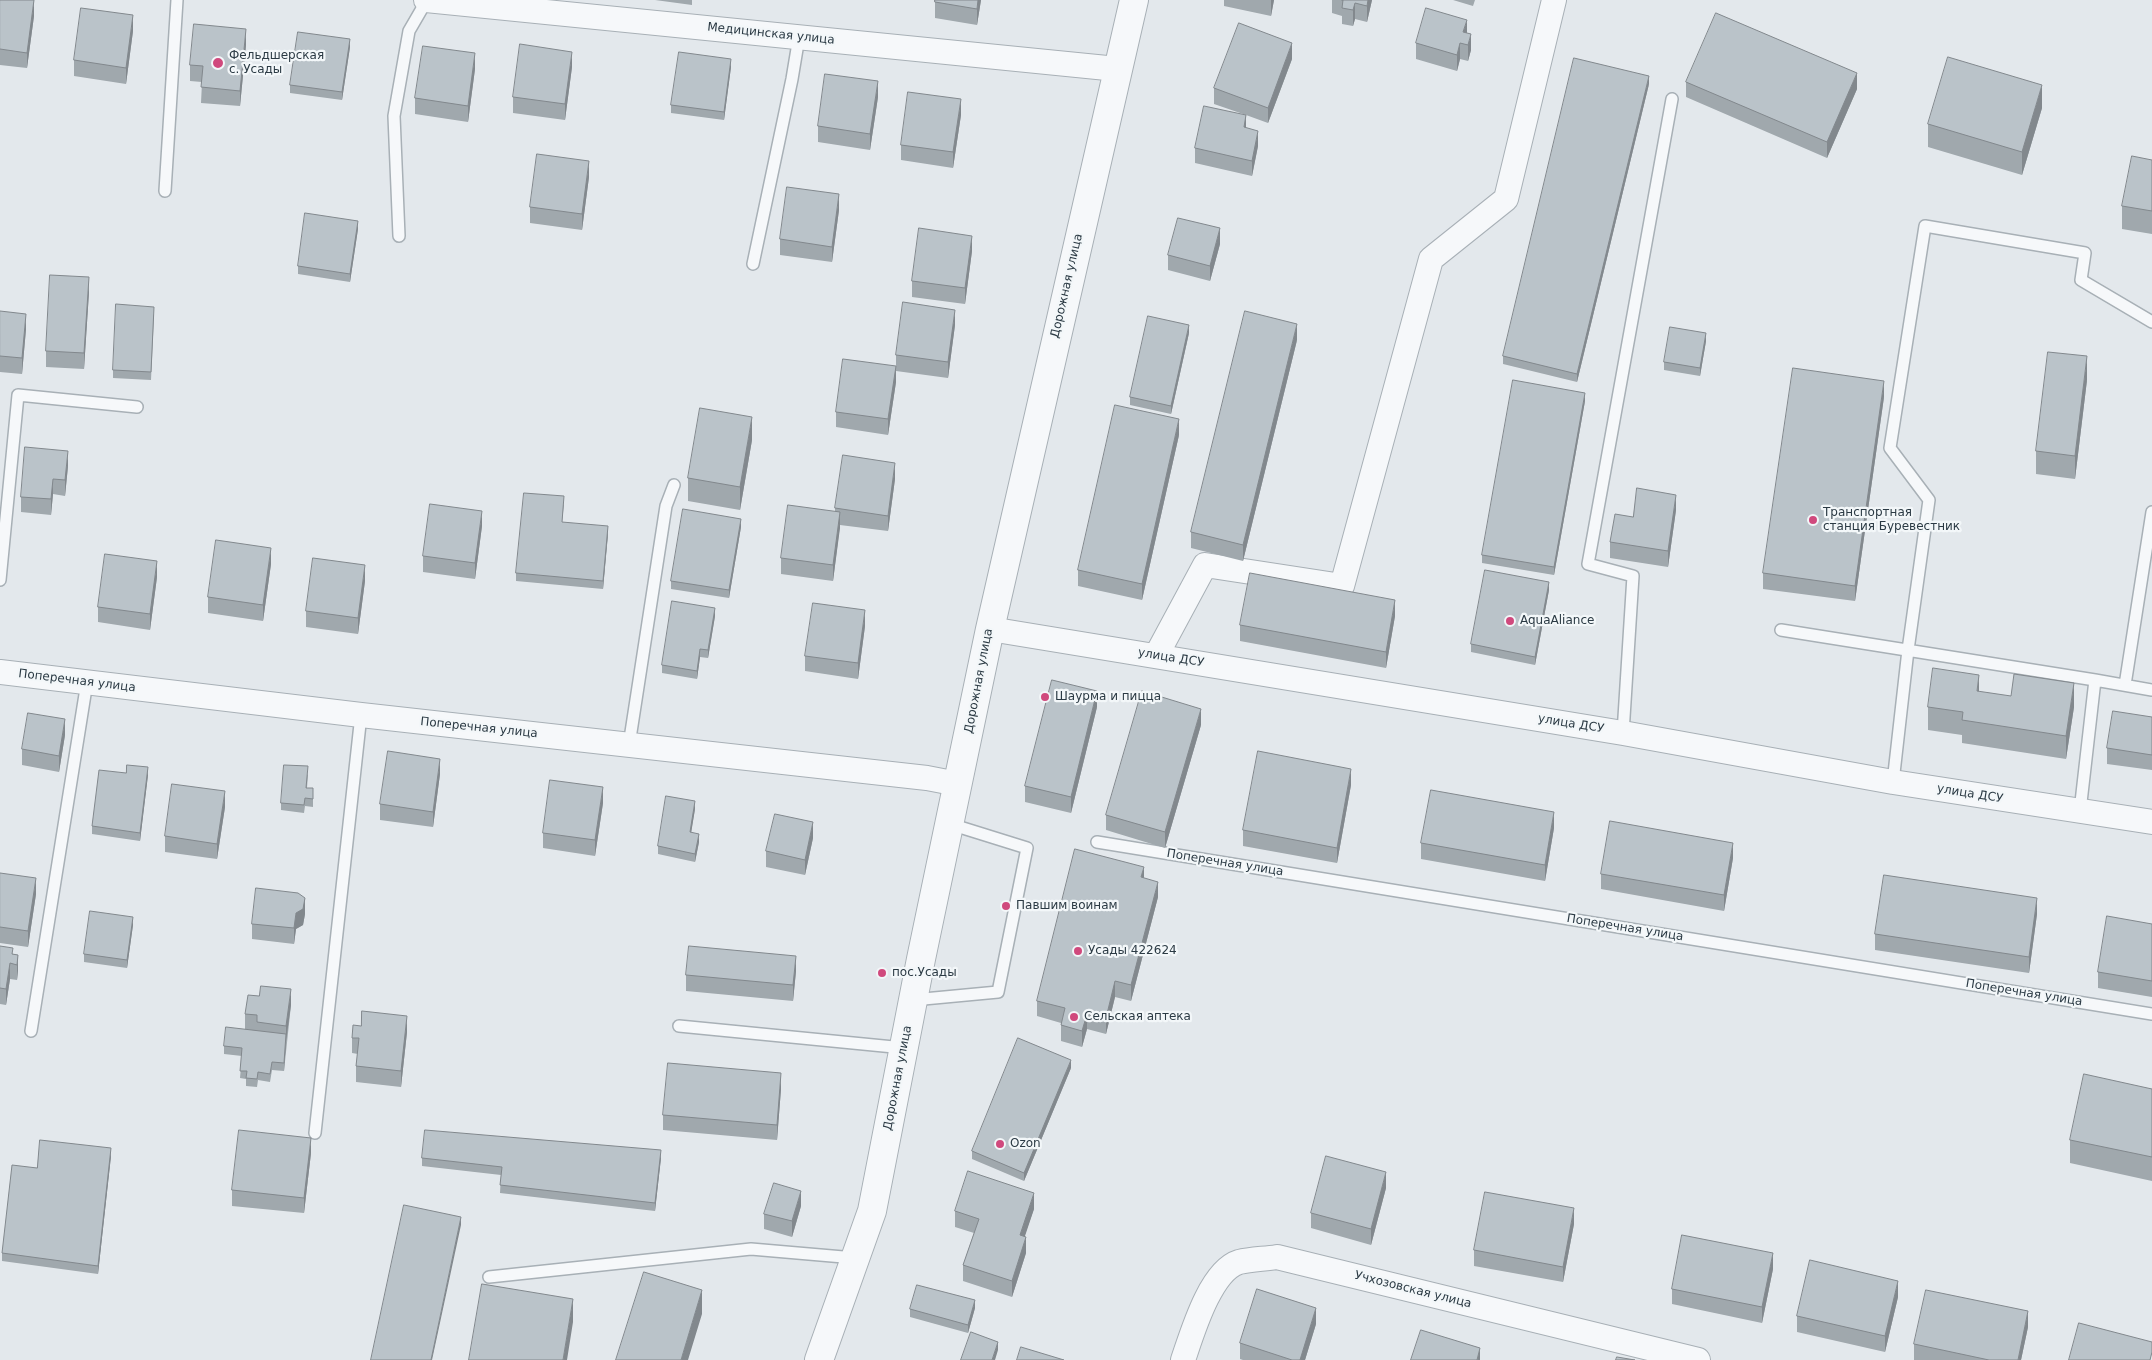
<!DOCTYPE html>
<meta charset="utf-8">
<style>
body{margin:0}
canvas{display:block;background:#e3e8ec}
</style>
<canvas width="2152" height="1360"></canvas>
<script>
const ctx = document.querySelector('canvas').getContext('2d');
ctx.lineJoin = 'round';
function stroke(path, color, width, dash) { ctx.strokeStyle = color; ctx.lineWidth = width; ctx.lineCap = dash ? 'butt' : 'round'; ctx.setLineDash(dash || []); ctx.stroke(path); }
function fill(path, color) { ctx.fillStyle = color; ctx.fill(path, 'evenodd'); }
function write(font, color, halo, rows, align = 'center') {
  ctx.font = font + ' "DejaVu Sans",sans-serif'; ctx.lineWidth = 4.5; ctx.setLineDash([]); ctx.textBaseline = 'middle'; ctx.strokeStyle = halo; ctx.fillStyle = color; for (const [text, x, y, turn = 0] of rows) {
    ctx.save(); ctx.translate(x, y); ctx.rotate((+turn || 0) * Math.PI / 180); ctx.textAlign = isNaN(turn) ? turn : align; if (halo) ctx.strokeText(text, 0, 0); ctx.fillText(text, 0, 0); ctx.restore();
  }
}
const service = new Path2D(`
 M165,191L177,0
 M399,236L394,116L409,31L427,0
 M753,264L792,79L799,37
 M0,580L18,395L137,407
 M1781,630L2095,680
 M2125,685L2152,512
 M1623,733L1633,576L1588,564L1672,99
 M629,745L666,506L674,485
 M1893,782L1908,650L1929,500L1890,448L1925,226L2085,253L2081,280L2152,322
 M2080,811L2095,680L2152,690
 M1097,842L2152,1014
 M913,1000L998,992L1027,848L950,824
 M679,1026L904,1048
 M31,1031L87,682
 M315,1133L361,715
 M489,1277L751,1249L855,1258`);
const minor = new Path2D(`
 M426,0L1117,69
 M990,629L1623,733L1893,782L2152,822
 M1156,656L1205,565L1342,586L1431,259L1506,199L1554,0
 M0,672L361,715L927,778L958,784
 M1183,1360C1192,1334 1210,1271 1239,1262C1251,1259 1265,1259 1277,1257L1698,1360`);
const tertiary = new Path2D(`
 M819,1360L872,1211L921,959L990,629L1134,0`);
stroke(service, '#a8b0b6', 14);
stroke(minor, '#a8b0b6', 26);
stroke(tertiary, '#a8b0b6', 30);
stroke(service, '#f6f8fa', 11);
stroke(minor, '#f6f8fa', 24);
stroke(tertiary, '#f6f8fa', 28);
fill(new Path2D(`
 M0,0L34,16L27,68L0,65Z
 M655,0H692V5Z
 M935,0H981L977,25L935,18Z
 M1224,0H1274L1271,16L1224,6Z
 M1332,0H1372L1367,22L1355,19L1353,26L1342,24V16L1332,13Z
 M1453,0H1475L1473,6Z
 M133,31L126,84L74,76V60Z
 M1467,33L1471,50L1468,61L1460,59L1457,71L1416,59V43Z
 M246,45L240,106L201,103L202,82L190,81V65Z
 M350,47L342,100L290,93V85Z
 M1292,59L1268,123L1246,115V128L1258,146L1252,176L1195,163V148L1246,115L1214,104V88Z
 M572,67L565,120L513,113V97Z
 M731,67L724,120L671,113V105Z
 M475,69L468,122L415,114V98Z
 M1686,82L1857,89L1827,158L1686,97Z
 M1649,84L1577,382L1503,364V356Z
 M878,97L870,150L818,142V126Z
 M2042,108L2022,175L1928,147V124Z
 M961,115L953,168L901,160V145Z
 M2152,160V234L2122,229V206Z
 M589,177L582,230L530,223V207Z
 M839,210L832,262L780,255V239Z
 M358,229L350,282L298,274V266Z
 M1220,244L1210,281L1168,270V255Z
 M972,251L965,304L912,297V281Z
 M89,292L84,369L46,367V351Z
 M0,311L26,329L22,374L0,372Z
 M154,315L151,380L113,378V370Z
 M955,325L948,378L896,371V382L888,435L836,427V412L896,366V355Z
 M1189,333L1171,414L1130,405V397Z
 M1297,340L1243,561L1191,548V532Z
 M1706,341L1700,376L1664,370V362Z
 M2087,380L2075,479L2036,474V451Z
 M1884,397L1855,601L1763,589V573Z
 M1585,401L1554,575L1482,563V555Z
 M1179,435L1142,600L1078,586V570Z
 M752,440L740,510L688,501V478Z
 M68,466L65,496L53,494L51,515L21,512V497Z
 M895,479L888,531L840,525L833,581L781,574V558L835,512V508Z
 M564,504L562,522L608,534L603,589L516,581V573Z
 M1676,510L1668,567L1610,558V542L1633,517Z
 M482,526L475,579L423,572V556Z
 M741,527L729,598L671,589V581Z
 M271,564L263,621L208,613V597Z
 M157,577L150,630L98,622V607Z
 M365,581L358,634L306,627V611Z
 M1549,590L1535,665L1471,652V644Z
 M715,616L708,658L700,657L697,679L662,673V665Z
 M1395,616L1386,668L1240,641V625Z
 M865,626L858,679L805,671V656Z
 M1979,692L2074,707L2066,759L1962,743V735L1928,730V707Z
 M1097,707L1071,813L1025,802V786Z
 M2152,717V770L2107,764V748Z
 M1201,725L1165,848L1106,830V815Z
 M65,735L59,772L22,765V749Z
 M126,773L148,775L140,841L92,834V826Z
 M308,774L307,788L313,796V807L305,806L304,813L281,810V803Z
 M440,774L433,827L380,820V804Z
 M1351,785L1337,863L1243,846V830Z
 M603,803L595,856L543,848V833Z
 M225,807L217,859L165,852V836Z
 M695,809L691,832L699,842L695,862L658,854V846Z
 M1554,828L1545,881L1421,859V843Z
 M813,838L805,875L766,867V851Z
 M1733,858L1724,911L1601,889V874Z
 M0,873L36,894L28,947L0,943Z
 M1144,878L1158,897L1131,1001L1115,997L1106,1034L1087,1029L1082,1047L1061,1041V1023L1037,1016V1001Z
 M305,914L303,925L296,929L294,944L252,939V924Z
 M2037,914L2029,973L1875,950V934Z
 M2152,924V997L2098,988V972Z
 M133,925L127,968L84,962V954Z
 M0,946L13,954L18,955V970L17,980L10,979L6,1005L0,1004Z
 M796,971L793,1001L686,991V975Z
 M291,1005L284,1071L272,1070L270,1082L258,1080L257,1087L246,1086V1079L240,1078L242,1056L224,1054V1046L245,1029V1014Z
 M407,1032L401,1087L356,1082V1066L358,1054L352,1053V1038Z
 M1071,1068L1024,1181L972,1159V1151Z
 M781,1089L777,1140L663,1130V1115Z
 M2152,1089V1181L2070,1163V1140Z
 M311,1153L304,1213L232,1206V1190Z
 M111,1156L98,1274L2,1261V1253Z
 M422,1158H661L655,1211L500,1193L501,1175L422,1166Z
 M1386,1188L1371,1245L1311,1228V1213Z
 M801,1206L792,1237L764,1229V1214Z
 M1034,1209L1024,1237L1026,1253L1012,1297L963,1281V1265L974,1233L955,1227V1211Z
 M1574,1224L1563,1282L1474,1266V1250Z
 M1773,1269L1762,1323L1672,1304V1289Z
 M1898,1297L1885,1352L1797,1332V1316Z
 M975,1308L968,1333L910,1317V1309Z
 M1316,1324L1305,1360H1243L1240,1359V1343Z
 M2028,1327L2021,1360H1914V1344Z`), '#a0a8ad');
fill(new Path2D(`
 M34,0V16L27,68V53Z
 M978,0H981L977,25V9Z
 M1271,0H1274L1271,16Z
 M1368,0H1372L1367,22V6Z
 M1355,3V19L1353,26V10Z
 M133,15V31L126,84V68Z
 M1467,20V36L1463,32Z
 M246,29V45L240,106V91Z
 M1471,34V50L1468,61V45Z
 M350,39V47L342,100V92Z
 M1292,43V59L1268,123V108Z
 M1460,43V59L1457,71V55Z
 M572,52V67L565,120V104Z
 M475,53V69L468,122V106Z
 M731,59V67L724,120V112Z
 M1857,73V89L1827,158V142Z
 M1649,76V84L1577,382V374Z
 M878,81V97L870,150V134Z
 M2042,85V108L2022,175V152Z
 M961,99V115L953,168V152Z
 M1246,115V131L1244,127Z
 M1258,131V146L1252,176V161Z
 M589,161V177L582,230V214Z
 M839,194V210L832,262V247Z
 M358,221V229L350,282V274Z
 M1220,228V244L1210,281V266Z
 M972,236V251L965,304V288Z
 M89,277V292L84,369V353Z
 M955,310V325L948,378V362Z
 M26,314V329L22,374V358Z
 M1297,324V340L1243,561V545Z
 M1189,325V333L1171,414V406Z
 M1706,333V341L1700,376V368Z
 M2087,356V380L2075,479V456Z
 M896,366V382L888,435V419Z
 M1884,381V397L1855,601V586Z
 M1585,393V401L1554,575V567Z
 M752,417V440L740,510V487Z
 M1179,419V435L1142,600V584Z
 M68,451V466L65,496V480Z
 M895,463V479L888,531V516Z
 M53,479V494L51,515V499Z
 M1676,495V510L1668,567V551Z
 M482,511V526L475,579V563Z
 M840,512V528L833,581V565Z
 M741,519V527L729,598V590Z
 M608,526V534L603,589V581Z
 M271,548V564L263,621V605Z
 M157,561V577L150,630V614Z
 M365,565V581L358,634V618Z
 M1549,582V590L1535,665V657Z
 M1395,600V616L1386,668V652Z
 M715,608V616L708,658V650Z
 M865,610V626L858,679V663Z
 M700,649V657L697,679V671Z
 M1979,675V699L1977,691Z
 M2074,683V707L2066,759V736Z
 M1097,691V707L1071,813V797Z
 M1201,709V725L1165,848V832Z
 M65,719V735L59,772V756Z
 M440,759V774L433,827V812Z
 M148,767V775L140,841V833Z
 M1351,769V785L1337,863V848Z
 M603,787V803L595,856V840Z
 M225,791V807L217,859V844Z
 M695,801V809L690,840V832Z
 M1554,812V828L1545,881V865Z
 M813,822V838L805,875V860Z
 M699,834V842L695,862V854Z
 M1733,843V858L1724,911V895Z
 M1144,867V883L1141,877Z
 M36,878V894L28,947V931Z
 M1158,882V897L1131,1001V985Z
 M305,898V914L303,925L296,929L294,944V928L296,913Z
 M2037,898V914L2029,973V957Z
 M133,917V925L127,968V960Z
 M18,955V970L17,980V965Z
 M796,956V971L793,1001V985Z
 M10,963V979L6,1005V989Z
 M1115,981V997L1106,1034V1018Z
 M291,989V1005L286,1041V1026Z
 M1087,1014V1029L1082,1047V1031Z
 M407,1016V1032L401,1087V1071Z
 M286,1034V1041L284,1071V1063Z
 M1071,1060V1068L1024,1181V1173Z
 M781,1073V1089L777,1140V1125Z
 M311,1138V1153L304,1213V1198Z
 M111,1148V1156L98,1274V1266Z
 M661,1150V1158L655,1211V1203Z
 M1386,1172V1188L1371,1245V1229Z
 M801,1191V1206L792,1237V1221Z
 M1034,1193V1209L1020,1251V1235Z
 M1574,1208V1224L1563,1282V1267Z
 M461,1217V1225L432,1360H431Z
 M1026,1237V1253L1012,1297V1281Z
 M1773,1253V1269L1762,1323V1307Z
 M1898,1281V1297L1885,1352V1336Z
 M702,1290V1314L688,1360H681Z
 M573,1299V1322L567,1360H563Z
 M975,1300V1308L968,1333V1325Z
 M1316,1308V1324L1305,1360H1300Z
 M2028,1311V1327L2021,1360H2018Z
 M998,1342V1350L995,1360H992Z
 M1480,1348V1360H1477Z`), '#82888d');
const building = new Path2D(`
 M0,0H34L27,53L0,49Z
 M935,0H978L977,9L935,2Z
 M1342,0H1368L1367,6L1355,3L1353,10L1342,8L1343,0Z
 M81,8L133,15L126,68L74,60Z
 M1426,8L1467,20L1463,32L1471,34L1468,45L1460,43L1457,55L1416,43Z
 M1716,13L1857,73L1827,142L1686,82Z
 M1239,23L1292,43L1268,108L1214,88Z
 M194,24L246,29L240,91L201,87L203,66L190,65Z
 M298,32L350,39L342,92L290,85Z
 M520,44L572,52L565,104L513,97Z
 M423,46L475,53L468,106L415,98Z
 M679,52L731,59L724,112L671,105Z
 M1948,57L2042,85L2022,152L1928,124Z
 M1574,58L1649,76L1577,374L1503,356Z
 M825,74L878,81L870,134L818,126Z
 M908,92L961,99L953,152L901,145Z
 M1204,106L1246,115L1244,127L1258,131L1252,161L1195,148Z
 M537,154L589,161L582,214L530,207Z
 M2132,156L2152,160V211L2122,206Z
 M787,187L839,194L832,247L780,239Z
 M305,213L358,221L350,274L298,266Z
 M1178,218L1220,228L1210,266L1168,255Z
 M919,228L972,236L965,288L912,281Z
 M50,275L89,277L84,353L46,351Z
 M903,302L955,310L948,362L896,355Z
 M116,304L154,307L151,372L113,370Z
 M0,311L26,314L22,358L0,356Z
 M1245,311L1297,324L1243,545L1191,532Z
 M1148,316L1189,325L1171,406L1130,397Z
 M1670,327L1706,333L1700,368L1664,362Z
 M2048,352L2087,356L2075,456L2036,451Z
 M843,359L896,366L888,419L836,412Z
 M1793,368L1884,381L1855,586L1763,573Z
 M1513,380L1585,393L1554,567L1482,555Z
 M1115,405L1179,419L1142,584L1078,570Z
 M700,408L752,417L740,487L688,478Z
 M25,447L68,451L65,480L53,479L51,499L21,497Z
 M843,455L895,463L888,516L835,508Z
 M1637,488L1676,495L1668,551L1610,542L1615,514L1633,517Z
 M524,493L564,496L562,522L608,526L603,581L516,573Z
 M430,504L482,511L475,563L423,556Z
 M788,505L840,512L833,565L781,558Z
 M683,509L741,519L729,590L671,581Z
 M216,540L271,548L263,605L208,597Z
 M105,554L157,561L150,614L98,607Z
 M313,558L365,565L358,618L306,611Z
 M1485,570L1549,582L1535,657L1471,644Z
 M1250,573L1395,600L1386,652L1240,625Z
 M672,601L715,608L708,650L700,649L697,671L662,665Z
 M813,603L865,610L858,663L805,656Z
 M1933,668L1979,675L1977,691L2011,696L2014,674L2074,683L2066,736L1962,720L1963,712L1928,707Z
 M1052,680L1097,691L1071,797L1025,786Z
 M1142,691L1201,709L1165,832L1106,815Z
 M2113,711L2152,717V755L2107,748Z
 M28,713L65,719L59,756L22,749Z
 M388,751L440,759L433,812L380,804Z
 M1258,751L1351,769L1337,848L1243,830Z
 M127,765L148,767L140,833L92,826L99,770L126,773Z
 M284,765L308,766L306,788H313V799L305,798L304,805L281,803Z
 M550,780L603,787L595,840L543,833Z
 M172,784L225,791L217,844L165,836Z
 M1431,790L1554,812L1545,865L1421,843Z
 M666,796L695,801L690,832L699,834L695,854L658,846Z
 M775,814L813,822L805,860L766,851Z
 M1610,821L1733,843L1724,895L1601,874Z
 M1075,849L1144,867L1141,877L1158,882L1131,985L1115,981L1106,1018L1087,1014L1082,1031L1061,1025L1065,1008L1037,1001Z
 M0,873L36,878L28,931L0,927Z
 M1884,875L2037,898L2029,957L1875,934Z
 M256,888L298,893L305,898L303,909L296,913L294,928L252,924Z
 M90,911L133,917L127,960L84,954Z
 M2107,916L2152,924V981L2098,972Z
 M0,946L13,948L12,954L18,955L17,965L10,963L6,989L0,988Z
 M689,946L796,956L793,985L686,975Z
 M261,986L291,989L286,1026L257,1022V1015L245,1014L248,995L259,996Z
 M362,1011L407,1016L401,1071L356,1066L359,1038H352L353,1025L361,1026Z
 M226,1027L286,1034L284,1063L272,1062L270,1074L258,1072L257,1079L246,1078L247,1071H240L242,1048L224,1046Z
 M1018,1038L1071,1060L1024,1173L972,1151Z
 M668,1063L781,1073L777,1125L663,1115Z
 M2084,1074L2152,1089V1157L2070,1140Z
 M239,1130L311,1138L304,1198L232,1190Z
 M425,1130L661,1150L655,1203L500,1185L502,1167L422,1158Z
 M40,1140L111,1148L98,1266L2,1253L12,1165L37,1168Z
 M1326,1156L1386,1172L1371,1229L1311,1213Z
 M968,1171L1034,1193L1020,1235L1026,1237L1012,1281L963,1265L979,1219L955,1211Z
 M774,1183L801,1191L792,1221L764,1214Z
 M1485,1192L1574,1208L1563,1267L1474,1250Z
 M404,1205L461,1217L431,1360H371Z
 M1682,1235L1773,1253L1762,1307L1672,1289Z
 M1810,1260L1898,1281L1885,1336L1797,1316Z
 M644,1272L702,1290L681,1360H616Z
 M482,1284L573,1299L563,1360H469Z
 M917,1285L975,1300L968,1325L910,1309Z
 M1257,1289L1316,1308L1300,1360H1292L1240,1343Z
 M1926,1290L2028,1311L2018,1360H1989L1914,1344Z
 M2079,1323L2152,1342V1352L2150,1360H2069Z
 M1421,1330L1480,1348L1477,1360H1411Z
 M971,1332L998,1342L992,1360H961Z
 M1021,1347L1064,1360H1017Z
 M1617,1357L1635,1360H1616Z`);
fill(building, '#bac3c9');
stroke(building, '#82888d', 1);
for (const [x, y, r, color] of [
 [218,63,6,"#d0497d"],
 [1813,520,5,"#d0497d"],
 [1510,621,5,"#d0497d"],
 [1045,697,5,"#d0497d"],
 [1006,906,5,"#d0497d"],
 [1078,951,5,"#d0497d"],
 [882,973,5,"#d0497d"],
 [1074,1017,5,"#d0497d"],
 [1000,1144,5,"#d0497d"]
]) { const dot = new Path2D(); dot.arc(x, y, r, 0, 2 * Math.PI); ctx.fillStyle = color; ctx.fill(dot); stroke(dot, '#f3f7f9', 2); }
write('12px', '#2b3a44', '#f3f7f9', [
 ["Медицинская улица",771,34,6],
 ["Дорожная улица",1067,286,-77],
 ["улица ДСУ",1171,658,9],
 ["Поперечная улица",77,681,7],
 ["Дорожная улица",979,681,-79],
 ["улица ДСУ",1571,724,9],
 ["Поперечная улица",479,728,6],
 ["улица ДСУ",1970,794,9],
 ["Поперечная улица",1225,863,9],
 ["Поперечная улица",1625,928,9],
 ["Поперечная улица",2024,993,9],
 ["Дорожная улица",898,1078,-79],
 ["Учхозовская улица",1413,1290,14]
]);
write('12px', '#2b3a44', '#f3f7f9', [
 ["Фельдшерская",229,56],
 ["с. Усады",229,70],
 ["Транспортная",1823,513],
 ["станция Буревестник",1823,527],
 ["AquaAliance",1520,621],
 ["Шаурма и пицца",1055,697],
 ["Павшим воинам",1016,906],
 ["Усады 422624",1088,951],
 ["пос.Усады",892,973],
 ["Сельская аптека",1084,1017],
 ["Ozon",1010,1144]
], 'left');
</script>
